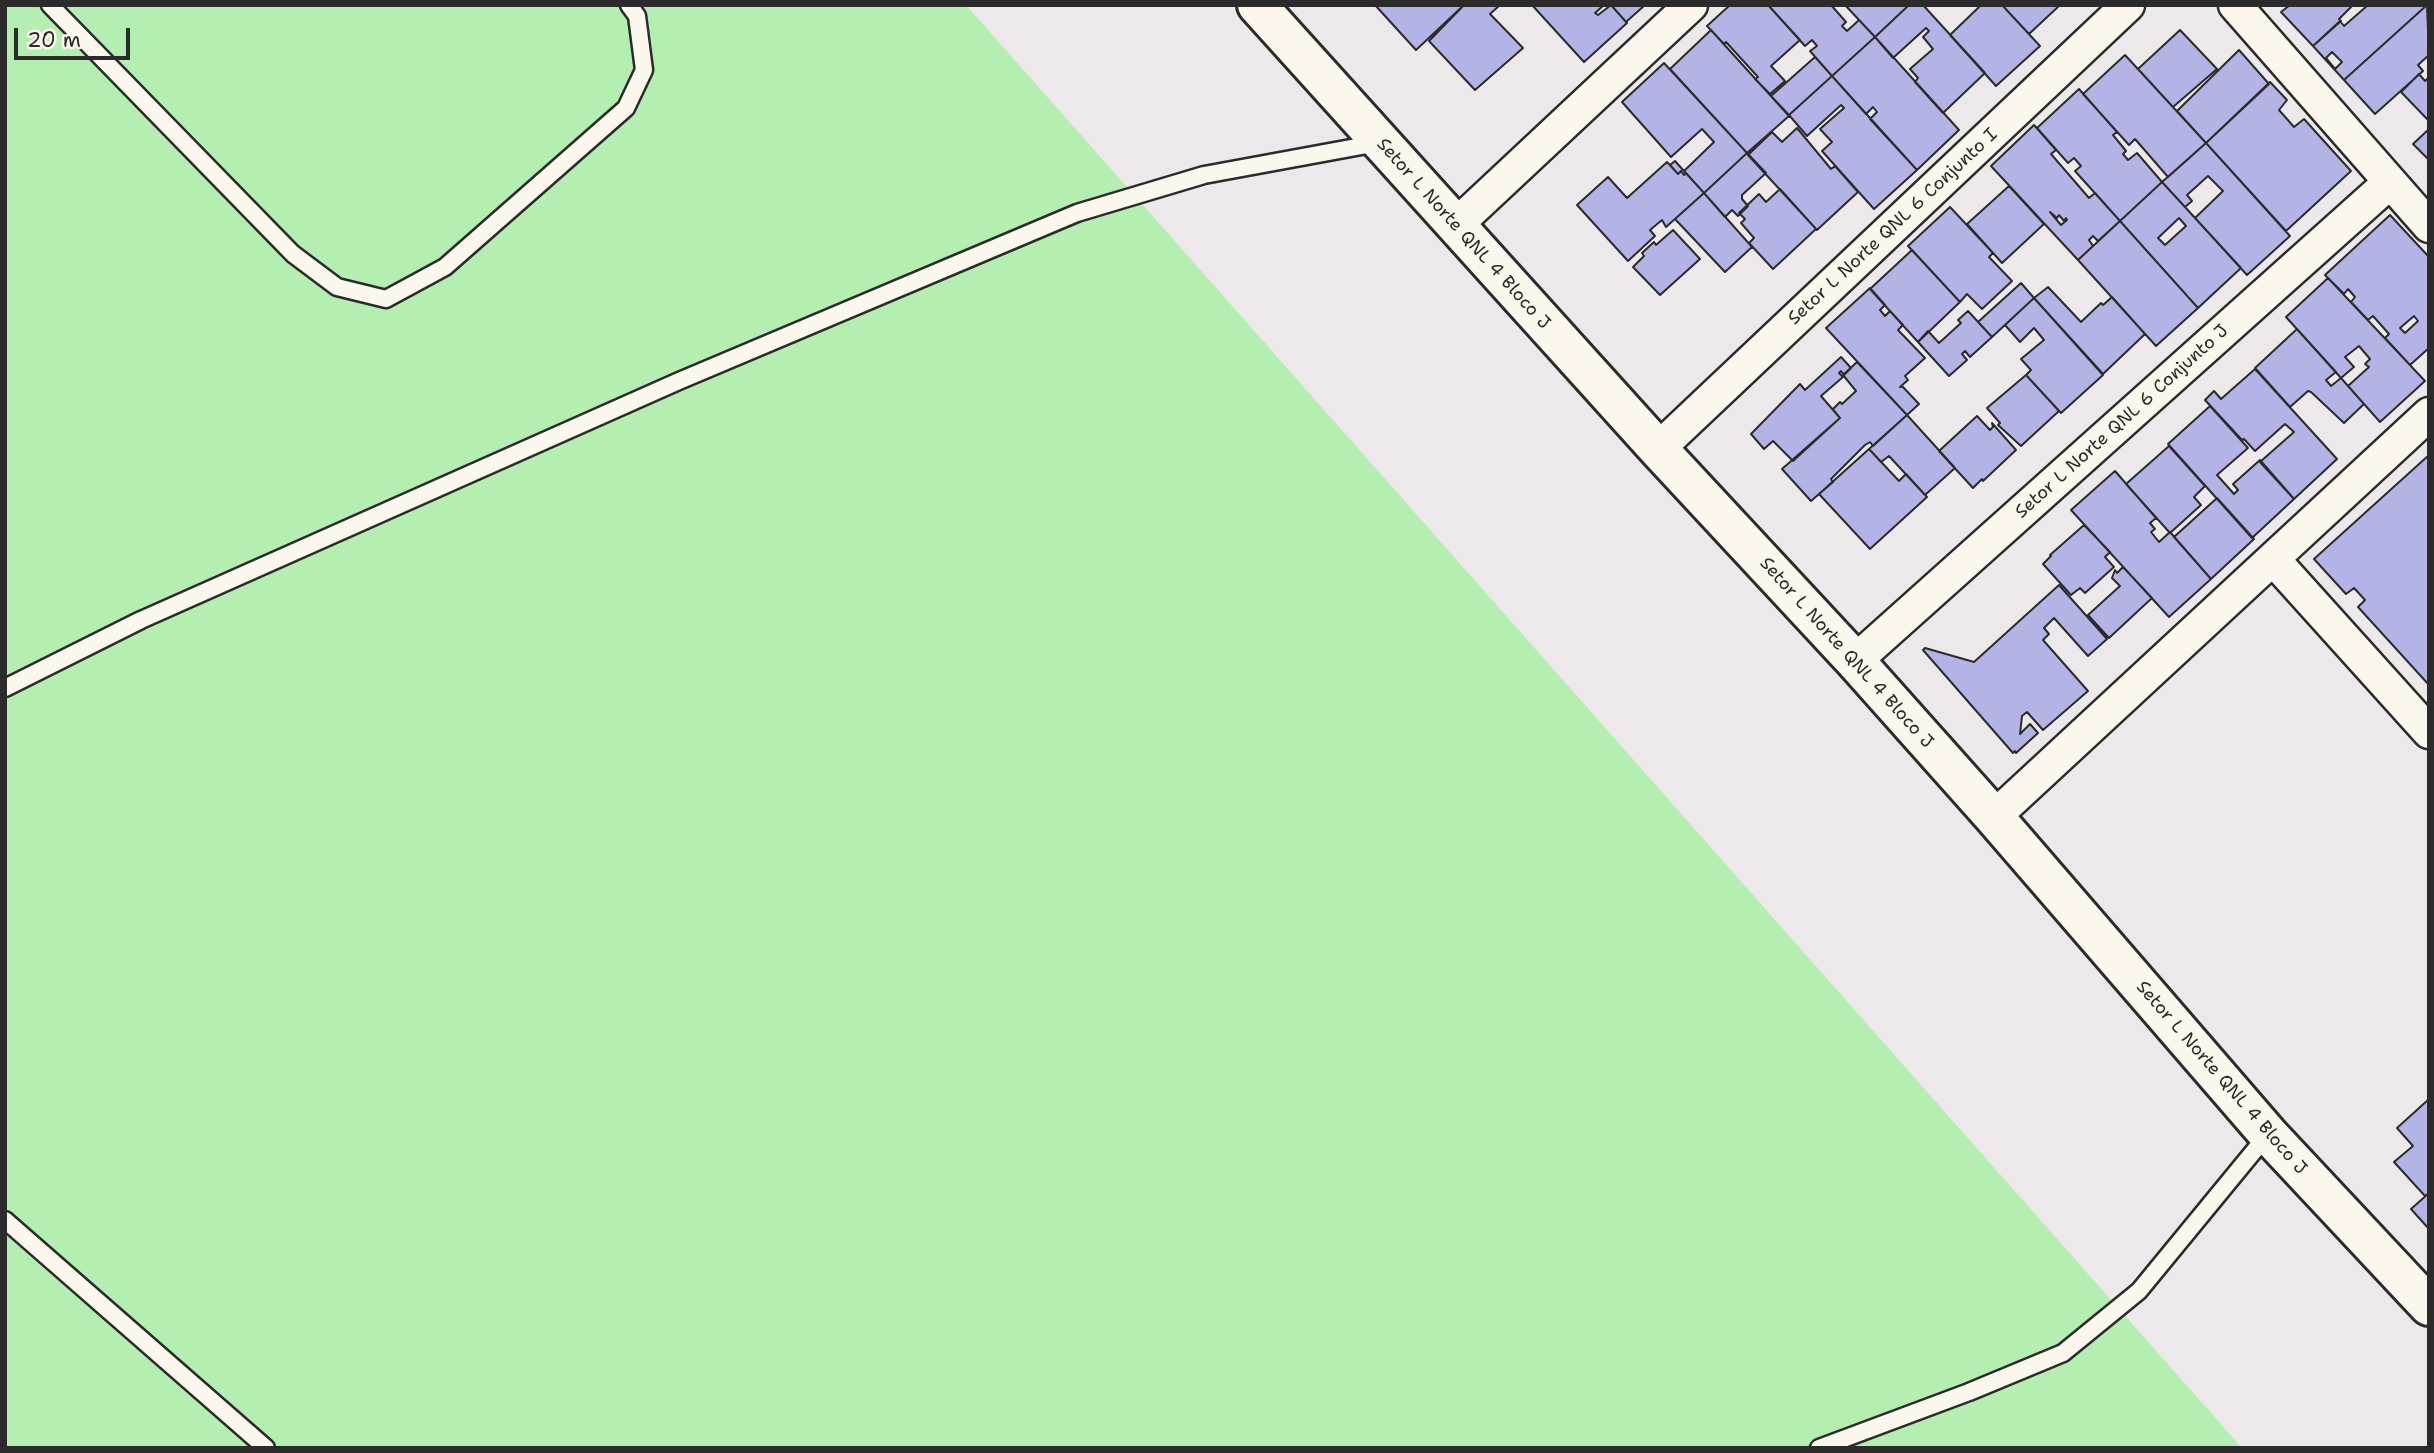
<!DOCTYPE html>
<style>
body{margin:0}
#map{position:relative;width:2434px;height:1453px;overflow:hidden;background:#ede9eb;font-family:"Shantell Sans",sans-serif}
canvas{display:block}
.frame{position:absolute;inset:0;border:7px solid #2b2b2b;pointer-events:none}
.scale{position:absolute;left:14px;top:28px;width:116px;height:32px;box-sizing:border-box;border:4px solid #2b2b2b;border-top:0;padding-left:9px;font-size:21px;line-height:24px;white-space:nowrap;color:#2b2b2b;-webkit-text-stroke:5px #fbf7ec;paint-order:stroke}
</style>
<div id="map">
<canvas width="2434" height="1453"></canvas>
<div class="frame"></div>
<div class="scale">20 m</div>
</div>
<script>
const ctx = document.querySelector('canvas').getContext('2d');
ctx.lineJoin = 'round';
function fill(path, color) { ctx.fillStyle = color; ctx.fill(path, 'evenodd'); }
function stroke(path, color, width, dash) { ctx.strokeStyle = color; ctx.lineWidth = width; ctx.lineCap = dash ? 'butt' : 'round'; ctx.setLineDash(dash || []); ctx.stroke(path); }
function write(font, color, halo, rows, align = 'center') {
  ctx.font = font + ' "Shantell Sans",sans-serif'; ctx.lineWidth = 7; ctx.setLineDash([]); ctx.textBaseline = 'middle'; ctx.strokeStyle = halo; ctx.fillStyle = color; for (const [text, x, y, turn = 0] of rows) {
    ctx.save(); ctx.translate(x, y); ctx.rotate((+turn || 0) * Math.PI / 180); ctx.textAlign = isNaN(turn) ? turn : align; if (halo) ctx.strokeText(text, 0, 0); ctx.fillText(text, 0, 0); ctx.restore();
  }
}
fill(new Path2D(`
 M5,5H966L2242,1448H5Z`), '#b5eeb1');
const building = new Path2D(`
 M1375,5H1464L1416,50Z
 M1464,5H1500L1490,14L1523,48L1475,90L1429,41Z
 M1532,5H1604L1595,13L1598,15L1611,5L1627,23L1584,62Z
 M1611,5H1645L1626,22Z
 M1730,5H1768L1800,40L1771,66L1785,81L1770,94L1755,79L1758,77L1726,42L1724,44L1707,26Z
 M1768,5H1831L1846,22L1842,26L1847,31L1859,20L1875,37L1832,76L1810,51L1817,46L1812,40L1805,46Z
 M1845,5H1909L1875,37Z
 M1909,5H1923L1985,73L1943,113L1915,82L1918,78L1910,69L1933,49L1923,37L1929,31L1926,28L1893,58L1875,37Z
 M1977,5H2002L2040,46L1996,86L1950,35L1979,7Z
 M2002,5H2060L2029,34Z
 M2290,5H2353L2339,19L2341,21L2313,46L2281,12Z
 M2368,5H2427L2344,80L2313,46L2340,21L2344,26ZM2332,52L2342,62L2335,69L2326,58Z
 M2427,5L2429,55L2418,65L2423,71L2375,114L2344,80Z
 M1711,30L1789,116L1747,153L1670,69Z
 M2180,30L2217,69L2173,107L2138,69Z
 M1875,37L1959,130L1917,170L1870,119L1877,112L1873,107L1866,114L1832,76Z
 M2239,50L2269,84L2206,143L2177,111Z
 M2125,55L2206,143L2168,177L2135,139L2129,145L2083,94Z
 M1815,57L1832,76L1789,115L1771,96Z
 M1664,63L1747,153L1704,193L1684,171L1714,142L1702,129L1671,157L1622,102Z
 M2419,74L2425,81L2429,77V121L2401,92Z
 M1832,76L1917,170L1874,209L1822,151L1832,142L1820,129L1844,108L1841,105L1807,136L1789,115Z
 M2270,82L2287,100L2279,110L2294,127L2304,119L2351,171L2286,231L2206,143Z
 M2079,89L2117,132L2113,135L2126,151L2123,154L2128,160L2137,153L2162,182L2120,221L2075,171L2081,166L2074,158L2068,163L2037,128Z
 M2034,125L2056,150L2051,154L2089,198L2095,193L2120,221L2098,241L2093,236L2089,240L2093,246L2078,260L1991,166ZM2050,212L2057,218L2059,215L2064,221L2066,218L2067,220L2061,225Z
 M1797,128L1831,169L1835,166L1858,192L1817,230L1748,155L1772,132L1782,142Z
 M2429,129V160L2413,144Z
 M2206,143L2290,236L2247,275L2195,218L2223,191L2208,176L2187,195L2192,201L2185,207L2162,182Z
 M1747,153L1766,173L1742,195V199L1748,206L1738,216L1732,210L1725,217L1704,193Z
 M1675,161L1684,171L1686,173L1684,175L1681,171L1678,174L1670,165Z
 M1667,162L1678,174L1681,171L1684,175L1686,173L1704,193L1666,227L1662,220L1650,230L1655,236L1628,261L1577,205L1608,177L1627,198Z
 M2162,182L2241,268L2198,308L2120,221ZM2179,218L2186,226L2165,245L2158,238Z
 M2009,186L2044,224L2002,263L1967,224Z
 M1780,189L1816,229L1773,269L1749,243L1754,238L1741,223L1745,219L1739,213L1759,194L1766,202Z
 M1704,193L1752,247L1725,272L1675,219Z
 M1950,207L1993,253L1989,257L2012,281L1982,309L1967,294L1960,302L1908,246Z
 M2390,215L2429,257V348L2410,365L2385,338L2389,334L2373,316L2368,320L2351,302L2355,297L2348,289L2344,294L2325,275ZM2414,316L2418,321L2405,333L2400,328Z
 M2120,221L2198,308L2156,346L2078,260Z
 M1673,230L1700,259L1660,295L1633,267L1644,256L1642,253L1654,242L1656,245Z
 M1912,250L1960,302L1918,342L1870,289Z
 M2328,278L2425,381L2380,422L2348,386L2369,367L2365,364L2370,359L2359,346L2345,357L2354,367L2341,378L2286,317Z
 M2021,283L2034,298L1992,337L1978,322Z
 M2048,287L2081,322L2101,303L2103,305L2112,297L2145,334L2103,374L2034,298Z
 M1870,288L1885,305L1880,310L1885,316L1890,311L1903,325L1898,330L1925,358L1905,376L1908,380L1900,387L1902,386L1919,404L1907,415L1826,328Z
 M2034,298L2103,375L2061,413L2026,375L2031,370L2021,359L2044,340L2034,328L2020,342L2005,325Z
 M1968,311L1992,337L1970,357L1965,351L1962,354L1967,360L1949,376L1918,342L1928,331L1939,343L1961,323L1958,320Z
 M2297,329L2336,372L2326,380L2331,386L2341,378L2364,404L2344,423L2311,392L2308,391L2290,407L2255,368Z
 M1841,357L1851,368L1844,375L1841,371L1839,373L1843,377L1821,396L1840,418L1793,461L1773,441L1764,449L1751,434L1800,384L1805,390Z
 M1857,362L1907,415L1873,446L1870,442L1865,445L1831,479L1833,482L1811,501L1782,469L1840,418L1833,409L1840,402L1842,404L1856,391L1843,375Z
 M2255,369L2337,459L2294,499L2260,462L2294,432L2285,424L2255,451L2244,439L2242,440L2205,400L2214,391L2221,399Z
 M2026,375L2059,411L2021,446L1998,425L2000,423L1987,408Z
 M2210,406L2248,448L2217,475L2234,494L2238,490L2233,484L2260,460L2294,499L2252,538L2168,444Z
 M1907,415L1955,468L1925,495L1889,456L1881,462L1869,449Z
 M1977,416L1990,430L1993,427L1992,423L2016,450L1983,481L1982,479L1973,488L1939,451Z
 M2169,446L2205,486L2194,497L2201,505L2170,533L2126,484Z
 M1869,449L1899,481L1906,474L1927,497L1870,549L1819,494Z
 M2429,455V685L2358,607L2365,600L2354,588L2346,594L2314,559Z
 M2115,471L2156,518L2150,523L2155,529L2151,532L2159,542L2170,532L2211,579L2169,617L2071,510Z
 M2217,498L2254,539L2211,579L2174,537Z
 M2084,525L2110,552L2105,557L2114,567L2085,593L2080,588L2071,595L2043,564L2051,556L2050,555Z
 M2123,567L2152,598L2109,638L2088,615L2120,586L2112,578L2115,570L2117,573Z
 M2059,585L2107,639L2088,656L2054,618L2044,628L2049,634L2043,640L2088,691L2043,730L2027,712L2022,716L2020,734L2030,724L2038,733L2016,753L2015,751L2013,753L1923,650L1925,648L1974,662Z
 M2429,1099V1193L2425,1196L2394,1162L2413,1146L2397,1128Z
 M2429,1193V1229L2411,1209Z`);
fill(building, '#b3b3e5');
stroke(building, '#2b2b2b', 2);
const service = new Path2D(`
 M50,5L293,254L337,287L386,299L445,267L626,108L644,70L637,16L629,5
 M5,688L141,620L679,381L1077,213L1204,175L1378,143
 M5,1220L266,1448
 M1819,1448L1969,1392L2063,1353L2139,1291L2268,1134`);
const minor = new Path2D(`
 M2235,5L2429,226
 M1456,225L1691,5
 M1658,449L2128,5
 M2273,559L2429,732
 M1855,661L2389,183
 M1994,817L2429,414`);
const tertiary = new Path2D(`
 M1257,5L1658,449L1855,661L1994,817L2268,1134L2429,1306`);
stroke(service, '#2b2b2b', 21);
stroke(minor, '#2b2b2b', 37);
stroke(tertiary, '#2b2b2b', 44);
stroke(service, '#fbf7ec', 16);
stroke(minor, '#fbf7ec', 32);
stroke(tertiary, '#fbf7ec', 38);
write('18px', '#2b2b2b', '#fbf7ec', [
 ["Setor L Norte QNL 6 Conjunto I",1893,227,-43],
 ["Setor L Norte QNL 4 Bloco J",1463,234,48],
 ["Setor L Norte QNL 6 Conjunto J",2122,422,-42],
 ["Setor L Norte QNL 4 Bloco J",1846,653,48],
 ["Setor L Norte QNL 4 Bloco J",2221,1078,49]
]);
</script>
